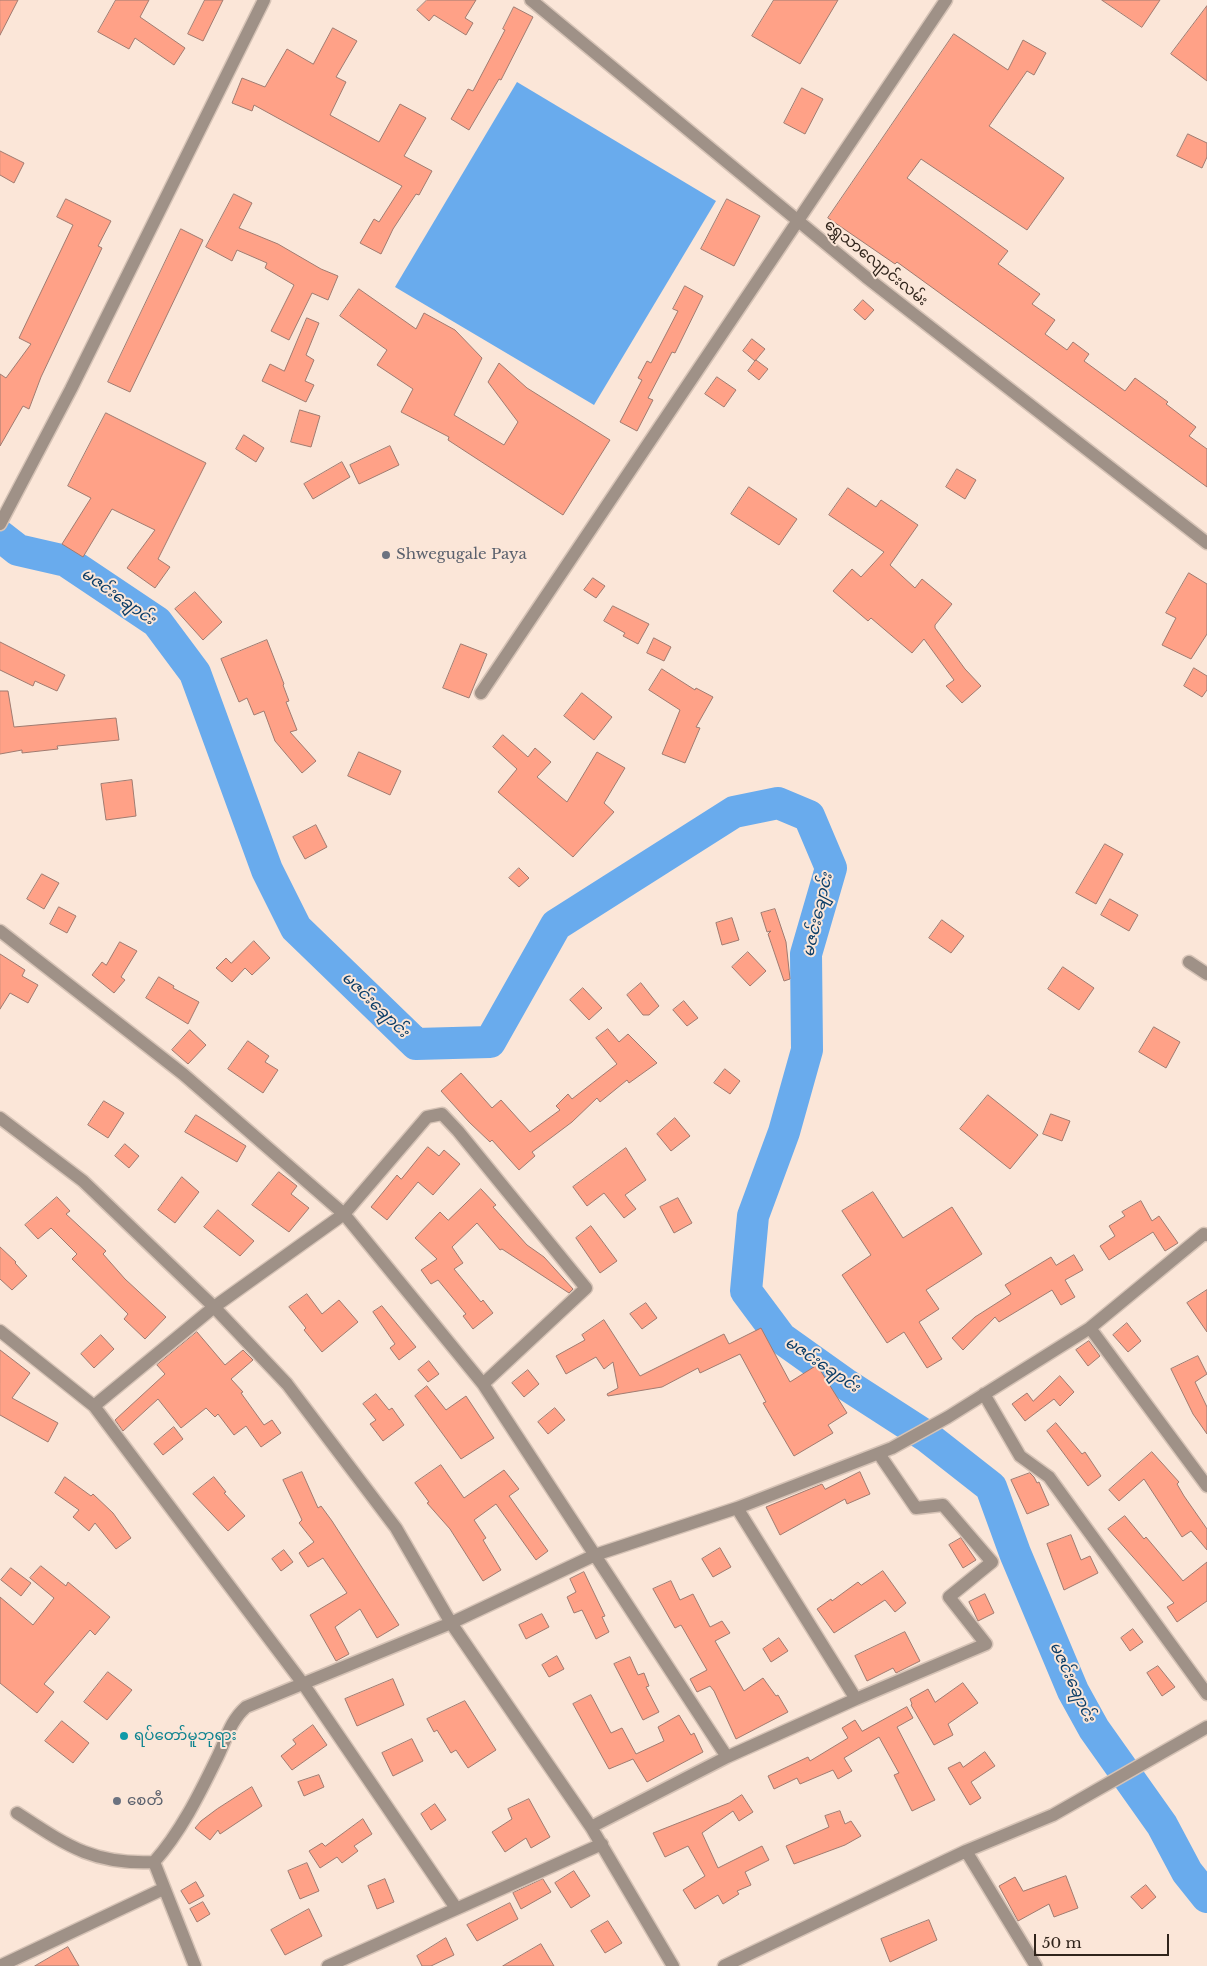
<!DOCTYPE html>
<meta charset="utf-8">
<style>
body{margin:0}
#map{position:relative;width:1207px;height:1966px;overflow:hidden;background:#fbe6d8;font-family:"Libre Baskerville",serif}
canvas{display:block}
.scale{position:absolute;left:1034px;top:1934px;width:135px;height:22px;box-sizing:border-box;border:2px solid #30241b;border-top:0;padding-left:6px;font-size:15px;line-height:18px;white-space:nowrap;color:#30241b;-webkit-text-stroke:4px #fbe6d8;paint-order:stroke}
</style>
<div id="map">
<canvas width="1207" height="1966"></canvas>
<div class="scale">50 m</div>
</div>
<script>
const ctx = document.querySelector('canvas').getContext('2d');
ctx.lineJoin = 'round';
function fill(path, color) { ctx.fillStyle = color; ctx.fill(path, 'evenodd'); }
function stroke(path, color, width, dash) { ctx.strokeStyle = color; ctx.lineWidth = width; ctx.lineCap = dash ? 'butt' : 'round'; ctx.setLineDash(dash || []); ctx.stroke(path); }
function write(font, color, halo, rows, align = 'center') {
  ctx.font = font + ' "Libre Baskerville","Noto Sans Myanmar",serif'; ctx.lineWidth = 4; ctx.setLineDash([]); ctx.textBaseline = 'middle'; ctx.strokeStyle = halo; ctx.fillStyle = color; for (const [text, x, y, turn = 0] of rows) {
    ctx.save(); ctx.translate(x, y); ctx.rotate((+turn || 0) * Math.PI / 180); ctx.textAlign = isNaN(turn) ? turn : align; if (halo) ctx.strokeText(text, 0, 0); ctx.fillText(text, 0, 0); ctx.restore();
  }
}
fill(new Path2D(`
 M517,82L716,201L594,405L395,287Z`), '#69abed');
stroke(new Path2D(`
 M0,536L18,550L66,561L157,622L195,673L267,870L296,928L416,1044L490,1042L556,925L734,812L778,803L809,816L831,868L806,954L807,1050L784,1132L753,1216L746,1291L781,1338L847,1385L926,1436L991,1487L1015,1553L1073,1691L1094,1729L1162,1825L1187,1872L1207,1897`), '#69abed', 32);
const building = new Path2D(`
 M0,0H18L0,35Z
 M116,0H149L140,17L185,48L174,65L135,38L129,49L98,32Z
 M205,0H223L203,41L188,34Z
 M427,0H476L465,18L473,23L466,35L434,15L429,21L417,10Z
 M774,0H838L800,64L752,36Z
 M1102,0H1160L1142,27Z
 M1207,6V81L1171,54Z
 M514,7L533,17L501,80L499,79L469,130L451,119L468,89L473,91L505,30L503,29Z
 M333,28L357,41L336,77L346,82L330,115L379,142L400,104L426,118L404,156L432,171L419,195L416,194L393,229L381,254L360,243L374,219L379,222L402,186L254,105L252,111L232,103L242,78L265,87L287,49L313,64Z
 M954,34L1008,70L1023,40L1046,53L1034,75L1027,71L989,126L1064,178L1027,230L921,159L907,178L1008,251L998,264L1040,294L1032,304L1055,320L1045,334L1067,350L1073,342L1089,354L1084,361L1125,391L1135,378L1168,402L1166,404L1196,427L1189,436L1207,449V487L897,262L895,264L828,218Z
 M802,88L823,99L805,134L784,123Z
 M1188,134L1207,143V157L1202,168L1177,156Z
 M0,151L24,163L14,183L0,175Z
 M234,194L252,203L239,228L278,244L321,269L338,276L328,300L312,293L289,340L271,331L294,285L265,268L267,263L237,250L232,261L206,247Z
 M66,199L111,221L98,246L102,248L41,377L29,409L23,406L0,446V374L6,378L31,344L19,338L73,225L57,217Z
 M727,199L760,216L734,266L701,249Z
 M181,229L203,240L130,392L108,382Z
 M685,286L703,296L675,353L672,352L648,398L653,400L637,431L620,422L642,380L638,378L647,361L651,363L678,311L673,309Z
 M359,289L416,329L424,313L455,330L482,358L454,415L504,445L518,422L488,382L499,363L527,388L610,440L563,515L448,440L449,437L401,412L413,389L377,365L387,350L340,316Z
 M863,300L874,310L865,320L854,310Z
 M307,318L319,323L306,355L314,360L305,381L314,385L306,402L262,381L270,364L284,371Z
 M752,339L765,349L755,361L743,351Z
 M756,360L768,369L759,380L748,371Z
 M717,377L736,390L724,407L705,394Z
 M300,410L320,416L311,447L291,442Z
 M106,413L206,463L158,559L170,567L155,588L127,568L155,530L112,509L83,557L62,544L91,498L68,486Z
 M244,435L264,448L256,462L236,449Z
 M390,446L399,465L359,484L350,465Z
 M342,462L350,477L313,499L304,484Z
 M957,469L976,480L965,499L946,487Z
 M749,487L797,519L779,545L731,514Z
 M848,488L876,507L881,500L918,525L890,565L915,588L922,579L952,604L935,625V628L965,669L981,686L962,703L946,686L954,680L924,639L912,653L871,618L868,621L833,591L852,569L861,577L884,552L829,515Z
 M1189,573L1207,584V634L1191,659L1162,645L1176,618L1166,613Z
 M593,578L605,586L596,598L584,590Z
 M195,592L222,622L203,640L175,609Z
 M613,606L649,624L638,644L623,636L625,633L604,621Z
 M654,638L671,647L664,661L647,653Z
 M267,640L284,684L283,685L289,701L286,702L297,730L290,732L316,761L302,773L275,741L264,711L254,715L247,698L239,702L221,659Z
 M0,642L65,675L57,691L35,681L33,686L0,670Z
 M461,644L487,654L469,698L443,688Z
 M1194,668L1207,676V690L1202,697L1184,686Z
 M662,669L695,690L696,688L713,697L696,727L700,728L685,763L662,754L680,710L649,690Z
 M0,691H8L14,727L116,718L119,740L57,746L58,749L22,753V750L0,754Z
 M582,693L612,717L594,740L564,716Z
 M503,735L528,757L535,748L551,762L537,777L567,802L597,752L625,768L604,803L614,812L573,857L498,792L517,769L493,747Z
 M359,752L401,771L390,795L348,776Z
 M132,780L136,816L106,820L101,784Z
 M316,825L327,847L305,859L293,837Z
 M1105,844L1123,854L1096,904L1076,893Z
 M519,868L529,878L519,887L509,878Z
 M42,874L59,883L44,909L27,899Z
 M1110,899L1138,915L1129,931L1101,915Z
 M59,907L76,916L67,933L50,924Z
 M775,909L786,942L790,979L784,981L768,934L771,931L767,932L761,913Z
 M732,918L739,940L722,945L716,923Z
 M942,920L964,936L951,953L929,938Z
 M254,941L270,958L252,975L245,968L232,982L216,968L226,958L231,963Z
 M120,942L137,951L121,977L125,980L114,993L92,975L102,962L106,965Z
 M748,952L766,971L750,986L732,967Z
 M0,954L25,970L22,976L38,985L28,1003L10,993L0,1009Z
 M1063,967L1094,988L1079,1010L1048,989Z
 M159,977L174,986L173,988L199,1002L188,1024L146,998Z
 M641,983L659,1006L649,1015H643L627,995Z
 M583,988L602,1008L589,1020L570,1000Z
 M684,1001L698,1018L687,1026L673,1010Z
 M1154,1027L1180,1042L1166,1068L1139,1052Z
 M608,1029L619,1042L628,1034L657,1063L629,1083L627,1080L600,1102L597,1098L572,1122L532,1152L535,1156L519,1170L492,1140L490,1142L469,1122L441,1091L461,1073L492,1108L501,1100L530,1132L560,1110L556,1106L568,1094L572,1099L617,1064L596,1038Z
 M190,1030L206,1045L188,1064L172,1050Z
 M248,1041L269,1056L265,1062L278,1070L263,1093L228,1069Z
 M725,1069L740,1081L730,1094L714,1083Z
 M988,1095L1038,1135L1010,1169L960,1129Z
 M104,1101L124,1113L108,1138L88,1125Z
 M1051,1114L1070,1121L1062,1141L1043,1134Z
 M196,1115L246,1146L237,1162L185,1132Z
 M675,1118L690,1136L671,1151L657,1134Z
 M125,1144L139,1156L129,1168L115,1156Z
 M428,1147L439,1156L444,1150L460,1164L433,1195L418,1182L387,1220L371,1207L397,1175L401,1179Z
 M626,1148L646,1180L625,1195L636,1209L624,1218L604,1193L587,1206L573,1187Z
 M279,1172L297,1186L291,1194L309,1208L289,1232L252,1205Z
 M182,1177L199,1192L175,1223L158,1210Z
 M481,1189L496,1205L493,1207L527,1245L544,1257L573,1289L569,1293L502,1249L500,1250L477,1223L452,1247L463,1263L454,1269L481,1302L483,1300L493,1313L473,1329L463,1316L466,1314L438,1280L431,1284L421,1270L437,1259L415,1238L440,1212L448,1220Z
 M873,1192L903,1238L952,1207L982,1254L926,1290L939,1309L919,1322L942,1359L927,1368L904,1332L887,1343L842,1275L871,1255L842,1211Z
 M57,1197L70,1211L66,1214L106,1251L103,1254L125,1279L166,1317L145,1339L124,1319L128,1314L72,1259L77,1254L51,1228L38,1239L25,1225Z
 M678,1198L692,1223L674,1233L660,1207Z
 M1141,1201L1152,1221L1159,1216L1178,1243L1165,1251L1153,1232L1109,1260L1100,1246L1115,1236L1109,1226L1125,1216L1122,1212Z
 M218,1210L254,1241L240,1256L204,1227Z
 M591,1226L617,1261L600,1273L576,1238Z
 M0,1247L16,1262L15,1263L27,1276L12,1290L0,1279Z
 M1074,1255L1083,1270L1065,1280L1075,1297L1061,1305L1052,1290L999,1322L995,1317L963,1350L952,1338L975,1317L1011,1294L1005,1285L1051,1257L1056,1265Z
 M1207,1290V1332L1187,1303Z
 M307,1294L322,1314L339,1300L358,1322L322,1352L304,1330L306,1328L289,1307Z
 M646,1303L657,1318L642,1329L630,1314Z
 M382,1306L416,1347L399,1360L390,1348L395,1344L373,1312Z
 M604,1320L640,1376L724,1334L729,1344L761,1328L790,1382L817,1365L847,1413L828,1425L833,1433L794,1456L763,1403L766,1402L740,1354L700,1373L698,1368L662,1387L608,1396L607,1394L618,1388L613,1362L604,1369L596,1357L566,1374L556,1356L585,1340L582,1335Z
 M1127,1323L1141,1341L1128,1352L1113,1335Z
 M197,1332L225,1365L243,1350L253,1360L231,1379L243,1392L241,1393L264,1425L272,1420L281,1433L261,1447L246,1426L234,1435L218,1414L215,1417L206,1408L181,1428L158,1399L123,1431L115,1420L165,1374L157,1365Z
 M101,1335L114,1349L94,1368L81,1354Z
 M1089,1341L1100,1356L1088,1366L1076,1350Z
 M0,1350L30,1373L12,1398L58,1423L48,1442L0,1415Z
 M1198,1356L1207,1374L1195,1382L1207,1407V1434L1193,1414L1171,1369Z
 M429,1361L439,1374L428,1382L418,1370Z
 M528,1370L539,1384L524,1397L512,1383Z
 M1060,1376L1074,1392L1060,1406L1054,1399L1025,1421L1012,1404L1027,1393L1033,1401Z
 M427,1386L446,1410L466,1396L494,1438L461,1459L415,1396Z
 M376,1394L389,1410L392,1408L404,1425L383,1441L370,1424L376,1420L363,1404Z
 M555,1408L565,1420L548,1434L538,1422Z
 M1056,1423L1082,1454L1085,1452L1101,1476L1088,1486L1047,1431Z
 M174,1427L183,1439L163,1455L154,1444Z
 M1152,1452L1179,1482L1177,1484L1184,1496L1207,1529V1550L1191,1531L1182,1537L1144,1479L1119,1501L1109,1490Z
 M441,1465L464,1498L504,1470L519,1489L509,1496L548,1551L536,1560L496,1504L474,1520L486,1538L483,1540L501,1570L483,1581L450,1529L427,1503L429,1502L415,1483Z
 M302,1472L318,1508L321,1506L332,1521L399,1625L377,1638L360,1609L335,1627L349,1654L336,1661L310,1615L347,1593L323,1558L308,1567L299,1553L314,1542L299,1523L302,1520L283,1480Z
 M860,1472L870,1494L847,1504L845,1499L780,1535L766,1507L822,1484L825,1489Z
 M1030,1473L1034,1477L1037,1483L1039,1482L1049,1505L1027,1514L1011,1480Z
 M65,1477L91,1496L93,1494L113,1513L131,1538L116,1549L95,1523L89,1531L73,1517L79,1510L55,1493Z
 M214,1477L226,1492L224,1493L245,1516L228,1531L193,1494Z
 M1125,1516L1144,1539L1146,1537L1183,1581L1207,1562V1601L1177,1622L1167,1607L1174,1603L1108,1529Z
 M1071,1535L1081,1560L1090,1556L1098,1573L1064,1590L1047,1544Z
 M961,1538L976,1560L963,1568L949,1545Z
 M720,1548L731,1567L713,1577L702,1559Z
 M284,1550L293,1562L281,1571L272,1559Z
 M41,1566L66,1586L68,1582L110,1617L95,1635L90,1630L44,1684L54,1692L37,1713L0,1683V1597L33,1625L54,1598L30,1578Z
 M11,1568L31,1583L21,1596L1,1580Z
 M883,1571L906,1603L895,1612L885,1600L834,1633L817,1609L831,1599L832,1601L858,1582L861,1585Z
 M584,1572L605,1616L602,1617L609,1632L596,1639L582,1610L574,1613L567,1597L576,1592L570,1579Z
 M671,1581L680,1600L693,1594L710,1627L722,1621L730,1633L715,1641L744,1691L763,1678L776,1696L778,1695L788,1712L736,1739L714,1691L710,1686L697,1692L690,1679L707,1670L681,1625L675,1628L653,1589Z
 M985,1594L994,1613L978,1621L969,1602Z
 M542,1614L549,1627L526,1639L519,1625Z
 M1133,1629L1143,1642L1130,1651L1121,1638Z
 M905,1632L920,1661L896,1673L893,1668L867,1681L855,1656Z
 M779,1638L788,1651L771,1662L763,1649Z
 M557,1656L564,1669L549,1677L542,1665Z
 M630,1657L638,1675L644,1673L649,1686L646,1687L659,1712L643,1720L614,1664Z
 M1158,1666L1175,1687L1162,1696L1147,1673Z
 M108,1672L132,1690L107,1720L84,1702Z
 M393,1679L404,1705L357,1726L345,1699Z
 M963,1683L978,1703L948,1724L953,1735L934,1745L911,1705L912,1704L910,1699L928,1689L935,1702Z
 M591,1695L611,1733L622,1728L636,1754L664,1741L658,1727L679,1715L691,1735L694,1733L703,1752L647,1782L633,1759L609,1769L573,1704Z
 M465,1701L496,1750L468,1768L456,1750L451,1753L437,1730L434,1732L427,1719Z
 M907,1707L913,1718L897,1727L935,1800L912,1811L894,1775L899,1773L879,1737L844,1758L852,1771L838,1779L833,1770L800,1784L797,1778L774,1789L768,1776L808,1757L810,1761L848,1738L842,1728L855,1720L862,1731Z
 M62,1721L89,1743L73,1763L45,1741Z
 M313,1725L327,1745L292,1770L281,1756L296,1744L293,1740Z
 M412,1739L423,1761L393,1776L382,1753Z
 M985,1752L995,1766L971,1782L981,1798L970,1805L948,1768L960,1762L963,1767Z
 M319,1775L324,1787L304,1796L298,1782Z
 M252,1787L262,1806L220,1834L218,1830L210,1840L195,1828L201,1821L217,1809Z
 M742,1795L753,1812L739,1821L733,1811L702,1833L718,1868L762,1846L769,1860L745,1872L751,1885L737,1891L739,1894L723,1904L718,1895L695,1909L683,1890L705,1876L688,1846L665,1857L653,1833L729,1803Z
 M529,1799L550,1837L531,1848L526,1838L505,1852L492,1832L512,1819L508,1809Z
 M435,1804L446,1820L431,1830L421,1814Z
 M840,1811L845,1824L851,1821L861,1836L845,1845L794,1864L786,1846L829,1827L825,1816Z
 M363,1819L372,1834L354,1846L358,1851L342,1863L337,1857L320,1868L309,1851L322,1843L325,1846Z
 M307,1863L319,1891L300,1899L288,1871Z
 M574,1871L590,1896L571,1908L555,1883Z
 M1066,1876L1078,1908L1054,1917L1049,1904L1018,1921L999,1886L1015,1877L1023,1891Z
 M385,1879L394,1902L377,1909L368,1886Z
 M543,1879L551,1892L521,1909L513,1893Z
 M196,1882L204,1896L189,1904L181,1891Z
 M1146,1885L1156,1897L1142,1909L1131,1897Z
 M203,1902L210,1914L197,1922L190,1909Z
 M510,1903L518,1919L477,1941L467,1925Z
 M309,1909L322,1936L285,1955L271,1930Z
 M929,1920L937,1940L890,1962L881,1939Z
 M608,1921L622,1943L605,1953L591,1931Z
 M446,1938L454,1955L431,1966H422L417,1956Z
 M541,1944L554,1966H503Z
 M68,1947L79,1966H35Z`);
fill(building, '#ffa187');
stroke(building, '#a07b70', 1);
const minor = new Path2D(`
 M531,0L866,277L1207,543
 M0,524L71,389L264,0
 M481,693L946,0
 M0,931L183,1074L344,1214L483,1384L727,1757
 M1189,962L1207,974
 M0,1118L83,1181L214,1307L287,1384L396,1528L451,1623L591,1827L673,1966
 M1090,1328L1207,1486
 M0,1331L94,1406L304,1685L456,1908
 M984,1394L1020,1456L1049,1477L1207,1694
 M94,1406L214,1307L344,1214L427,1117L442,1114L458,1131L586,1288L483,1384
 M856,1699L986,1644L949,1597L992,1562L943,1505L916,1508L879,1454
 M17,1813C66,1845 93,1865 154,1862C180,1833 199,1795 216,1760C226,1741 229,1722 246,1707L451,1623L595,1555L737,1508L892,1448L948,1417L1090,1328L1204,1234L1207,1235
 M591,1827L727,1757L856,1699L737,1508
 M966,1851L1036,1966
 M154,1862L195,1966
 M0,1966L163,1889
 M328,1966L602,1844
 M724,1966L966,1851L1053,1815L1207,1727`);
stroke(minor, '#d6c3b6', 15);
stroke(minor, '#9f9187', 12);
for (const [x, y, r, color] of [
 [386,555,5,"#6b7280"],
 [124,1736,5,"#0f9aa8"],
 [117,1801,5,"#6b7280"]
]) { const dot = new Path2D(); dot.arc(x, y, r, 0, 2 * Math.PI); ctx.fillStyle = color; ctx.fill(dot); stroke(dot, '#fbe6d8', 2); }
write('15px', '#30241b', '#fbe6d8', [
 ["ရွှေသာလျောင်းလမ်း",876,263,39]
]);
write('15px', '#5b616d', '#fbe6d8', [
 ["Shwegugale Paya",396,555],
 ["စေတီ",127,1801]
], 'left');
write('15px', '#0d838f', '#fbe6d8', [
 ["ရပ်တော်မူဘုရား",134,1736]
], 'left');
write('italic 16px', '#0b3d67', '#fbe6d8', [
 ["မဇင်းချောင်း",118,597,35],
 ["မဇင်းချောင်း",818,915,-77],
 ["မဇင်းချောင်း",375,1005,44],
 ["မဇင်းချောင်း",822,1365,34],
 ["မဇင်းချောင်း",1072,1682,65]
]);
</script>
